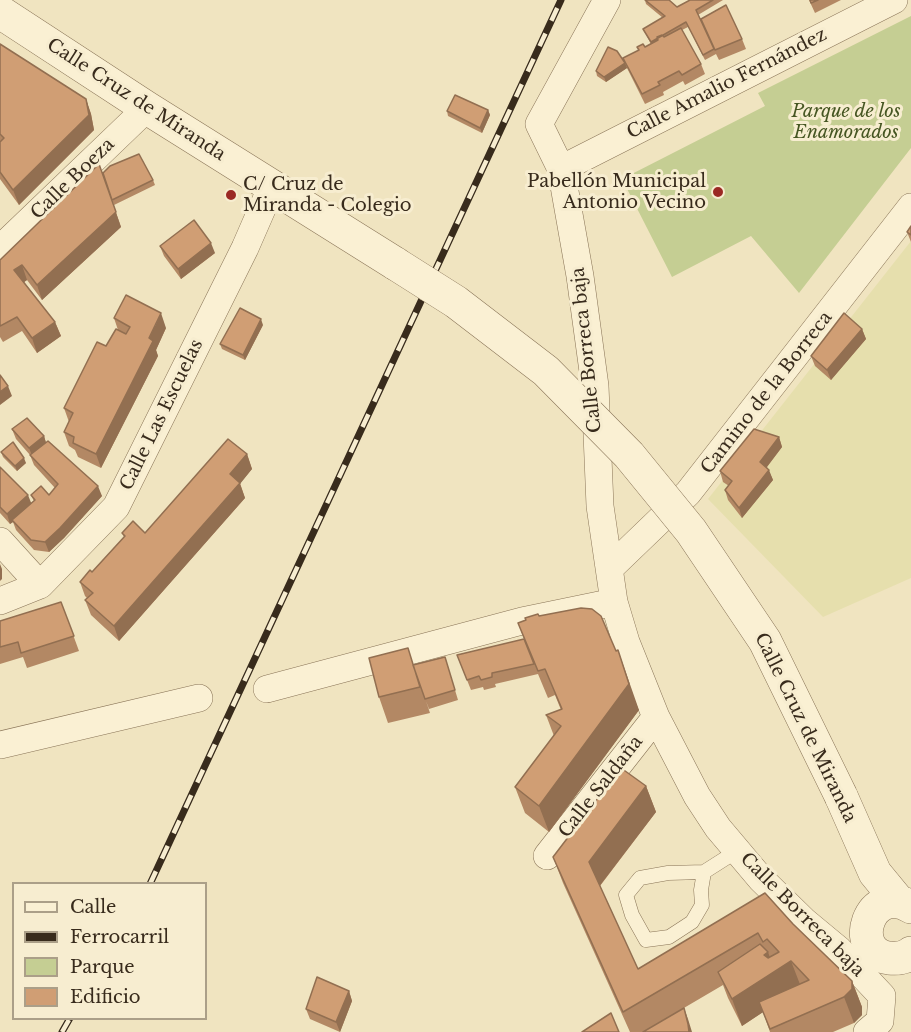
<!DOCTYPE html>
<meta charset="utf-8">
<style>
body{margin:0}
#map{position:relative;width:911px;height:1032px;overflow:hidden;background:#f0e4c0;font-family:"Libre Baskerville",serif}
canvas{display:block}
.legend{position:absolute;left:12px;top:882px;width:195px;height:138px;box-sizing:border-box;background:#f7edd0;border:2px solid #ab9f88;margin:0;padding:8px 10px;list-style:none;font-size:18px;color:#382b1c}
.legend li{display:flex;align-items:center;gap:12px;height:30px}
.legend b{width:30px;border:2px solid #ab9f88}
</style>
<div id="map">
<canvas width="911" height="1032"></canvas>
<ul class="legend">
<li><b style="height:8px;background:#faf0d3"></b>Calle</li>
<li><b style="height:8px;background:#382b1c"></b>Ferrocarril</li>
<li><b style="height:16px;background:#c5ce93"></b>Parque</li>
<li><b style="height:16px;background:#d09e74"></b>Edificio</li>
</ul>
</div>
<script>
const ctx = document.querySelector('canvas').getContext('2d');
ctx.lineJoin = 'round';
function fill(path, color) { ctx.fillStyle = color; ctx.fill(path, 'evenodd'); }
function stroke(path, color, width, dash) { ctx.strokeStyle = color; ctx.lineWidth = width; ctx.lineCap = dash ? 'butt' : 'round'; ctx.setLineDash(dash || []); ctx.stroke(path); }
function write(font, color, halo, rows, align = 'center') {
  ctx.font = font + ' "Libre Baskerville",serif'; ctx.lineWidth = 6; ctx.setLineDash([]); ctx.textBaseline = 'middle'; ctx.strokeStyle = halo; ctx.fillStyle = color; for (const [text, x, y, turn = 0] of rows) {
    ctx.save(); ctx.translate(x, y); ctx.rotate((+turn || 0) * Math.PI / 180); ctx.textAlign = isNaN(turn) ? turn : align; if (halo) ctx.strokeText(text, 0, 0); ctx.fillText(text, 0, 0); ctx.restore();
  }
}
fill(new Path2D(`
 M911,241V578L823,617L708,499Z`), '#e6dfad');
fill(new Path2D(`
 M911,16V148L799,293L751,236L672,277L622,179L765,106L758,93Z`), '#c5ce93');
const service = new Path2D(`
 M704,872L701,890L702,905L692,922L669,937L646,940L632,915L626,895L640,878L668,873L704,872L737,851`);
const minor = new Path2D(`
 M607,0L539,124L561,169L580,276L595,386L600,506L614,602L626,642L656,717L697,796L718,828L761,879L804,921L839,950L882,996L880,1021L867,1032
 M561,169L894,0
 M0,249L147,108
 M0,541L40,585
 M610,568L688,493L911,207
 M0,601L40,585L116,507L245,248L272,186
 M267,689L522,621L614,602
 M0,745L199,698
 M547,856L656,717`);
const tertiary = new Path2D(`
 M0,12L147,108L396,264
 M841,796L875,873L898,901
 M911,907C869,882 847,952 889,958C898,959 905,958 911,953`);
stroke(service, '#897457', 15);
stroke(minor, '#897457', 28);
stroke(tertiary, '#897457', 34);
stroke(service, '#faf0d3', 14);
stroke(minor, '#faf0d3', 27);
stroke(tertiary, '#faf0d3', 33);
const rail = new Path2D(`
 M150,884L561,0
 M62,1032L70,1018`);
stroke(rail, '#382b1c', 7);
stroke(rail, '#f7edd0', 4.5, [14]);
const tertiaryBridge = new Path2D(`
 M396,264L456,302L546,371L629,455L691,531L765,641L841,796`);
stroke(tertiaryBridge, '#897457', 34, []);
stroke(tertiaryBridge, '#faf0d3', 33);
fill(new Path2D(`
 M645,0H669L677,7L690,0H723L698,15L703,25L742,39L746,49L719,60L716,54L705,60L688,27L682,30L701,64L705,74L685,85L683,81L663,92L664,95L645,104L627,68L606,82L597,76L596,71L625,63L639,50L637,47H645L651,44L643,29L663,18L646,4Z
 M809,0H841L815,13Z
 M0,44L86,99L91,114L94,130L19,205L0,179Z
 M488,110L490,115L482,133L448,116L447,111Z
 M103,173L153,180L155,185L114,205L106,183L121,227L42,300L27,280L24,282L55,322L61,336L37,353L22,331L3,342L0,337V260Z
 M911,226V242L907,232Z
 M160,246L215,253L181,279L164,256Z
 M114,318L166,328L156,350L158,356L101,468L78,457L75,450L69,446L64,432L69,422L64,408L106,346L118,330Z
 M263,325L245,360L222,349L220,344Z
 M862,329L866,339L831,380L815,366L811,356Z
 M12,429L44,436L46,443L102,496L64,538L49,552L34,550L16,530L13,522L10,524L0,513V467L31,503L34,501L31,495H49L55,488L34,465L30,455L16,439Z
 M779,437L782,447L767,467L773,480L742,518L728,500L725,490L729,486L723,482L720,471Z
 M1,452L26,463L17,471L3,457Z
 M247,454L252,469L240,483L245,498L119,641L91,615L85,600L87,598L85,596L80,582L92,572L124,537L122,533H145Z
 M61,602L79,651L27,668L23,657L0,664V621Z
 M539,616L639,710L549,832L525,813L515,787L554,736L546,715L561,710L555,695L548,698L538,674L495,684L496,687L484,690L483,687L471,690L457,655L524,639L518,623Z
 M408,648L413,665L445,657L458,700L429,709L426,701L430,713L388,723L379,697Z
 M646,786L656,812L600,886L638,969L765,893L793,924L852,981L862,1007V1015L854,1023L833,1032H770L763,1012L742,1026L728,998L723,985L643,1032H630L563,883L553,857Z
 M349,991L352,1001L340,1032L310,1019L306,1009Z`), '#b38864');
fill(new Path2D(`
 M625,63L627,68L606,82L604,77Z
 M86,99L91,114L94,130L19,205L13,190Z
 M488,110L490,115L482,133L480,128Z
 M99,164L121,227L42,300L37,285Z
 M211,243L215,253L181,279L178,269Z
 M22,265L27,280L20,285L14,270Z
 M161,313L166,328L156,350L158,356L101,468L96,454Z
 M261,319L263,325L245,360L243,355Z
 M55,322L61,336L37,353L32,338Z
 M862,329L866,339L831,380L827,370Z
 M8,386L12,396L0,405V392Z
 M44,436L47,446L33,458L29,448Z
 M779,437L782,447L763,472L760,462Z
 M247,454L252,469L240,484L245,498L119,641L114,626L230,474Z
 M24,458L26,463L17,471L15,466Z
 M769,470L773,480L742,518L739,508Z
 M98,486L102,496L64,538L49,552L45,542Z
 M28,495L32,505L12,520L13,522L10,524L7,514Z
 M0,564L2,569V579L0,581Z
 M618,650L639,710L549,832L539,806Z
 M646,786L656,812L598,888L589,862Z
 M768,952L775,972L791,961L801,987L742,1026L732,999L764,955Z
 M852,981L862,1007V1015L854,1023L844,997Z
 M349,991L352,1001L340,1032L336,1022Z
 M684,1008L688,1019L692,1032H689Z`), '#926f51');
const building = new Path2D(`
 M645,0H669L677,7L690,0H713L696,10L714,49L703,55L686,22L651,42L643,29L665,16Z
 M810,0H818L811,3Z
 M726,5L742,39L715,50L701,19Z
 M681,28L701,64L682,75L679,71L658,82L660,85L642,94L623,58L639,50L637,47L643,44L645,47L658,40L657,37L662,35L664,37Z
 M0,44L86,99L89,115L13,190L0,172V142L4,138L0,134Z
 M608,47L617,51L625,63L604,77L596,71Z
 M455,95L488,110L480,128L447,111Z
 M139,154L153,180L112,200L103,173L110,166Z
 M99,164L116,212L37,285L22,265L14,270L55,322L32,338L17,317L0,326V260Z
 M194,220L211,243L178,269L160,246Z
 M911,226V235L907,232Z
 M126,295L161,313L149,338L153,341L96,454L73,443L74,437L64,432L73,413L64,408L97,342L106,346L116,329L126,334L130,327L114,318Z
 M240,308L261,319L243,355L220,344Z
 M844,313L862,329L827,370L811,356Z
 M0,375L8,386L0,392Z
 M27,418L44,436L29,448L12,429Z
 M754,429L779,437L760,462L769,470L739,508L725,490L732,481L720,471Z
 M228,439L247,454L230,474L240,483L114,626L85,600L93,593L80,582L90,570L92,572L125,536L122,533L133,521L145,533Z
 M48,441L98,486L60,528L45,542L31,540L12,520L35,500L31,495L41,486L49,495L58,484L30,455Z
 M13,442L24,458L15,466L1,452Z
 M0,467L28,495L7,514L0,507Z
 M61,602L74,636L21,653L18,642L0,647V621Z
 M581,608L592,609L601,616L616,651L618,650L629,684L539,806L515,787L561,726L546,715L562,709L545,669L538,671L518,623L526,620L525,618L538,614L539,616Z
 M524,639L534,664L492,673V677L481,680L479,676L467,680L457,655Z
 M408,648L420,687L379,697L369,658Z
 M445,657L455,690L425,699L413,665Z
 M621,768L646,786L589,862L638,969L765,893L793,924L852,981V989L844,997L770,1029L759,1002L809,980L791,961L732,999L718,972L760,944L768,952L764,955L768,958L779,952L767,939L763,942L758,933L623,1012L553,857Z
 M317,977L349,991L336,1022L306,1009Z
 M684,1008L688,1024L689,1032H643Z
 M611,1013L619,1032H582Z`);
fill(building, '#d09e74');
stroke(building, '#926f51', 1.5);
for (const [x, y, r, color] of [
 [718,192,6,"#9b2924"],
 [231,195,6,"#9b2924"]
]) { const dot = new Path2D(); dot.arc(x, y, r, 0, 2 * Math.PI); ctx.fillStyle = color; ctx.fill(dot); stroke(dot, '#f7edd0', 2); }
write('18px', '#382b1c', '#f7edd0', [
 ["Calle Amalio Fernández",727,84,-27],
 ["Calle Cruz de Miranda",136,100,33],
 ["Calle Boeza",73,179,-44],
 ["Calle Borreca baja",587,350,-96],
 ["Camino de la Borreca",767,393,-52],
 ["Calle Las Escuelas",162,415,-64],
 ["Calle Cruz de Miranda",805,728,64],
 ["Calle Saldaña",601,787,-52],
 ["Calle Borreca baja",802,915,45]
]);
write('italic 18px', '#465622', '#f7edd0', [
 ["Parque de los",846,112],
 ["Enamorados",846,133]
]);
write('18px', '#382b1c', '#f7edd0', [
 ["Pabellón Municipal",706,182],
 ["Antonio Vecino",706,203],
 ["C/ Cruz de",243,185,"left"],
 ["Miranda - Colegio",243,206,"left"]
], 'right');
</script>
